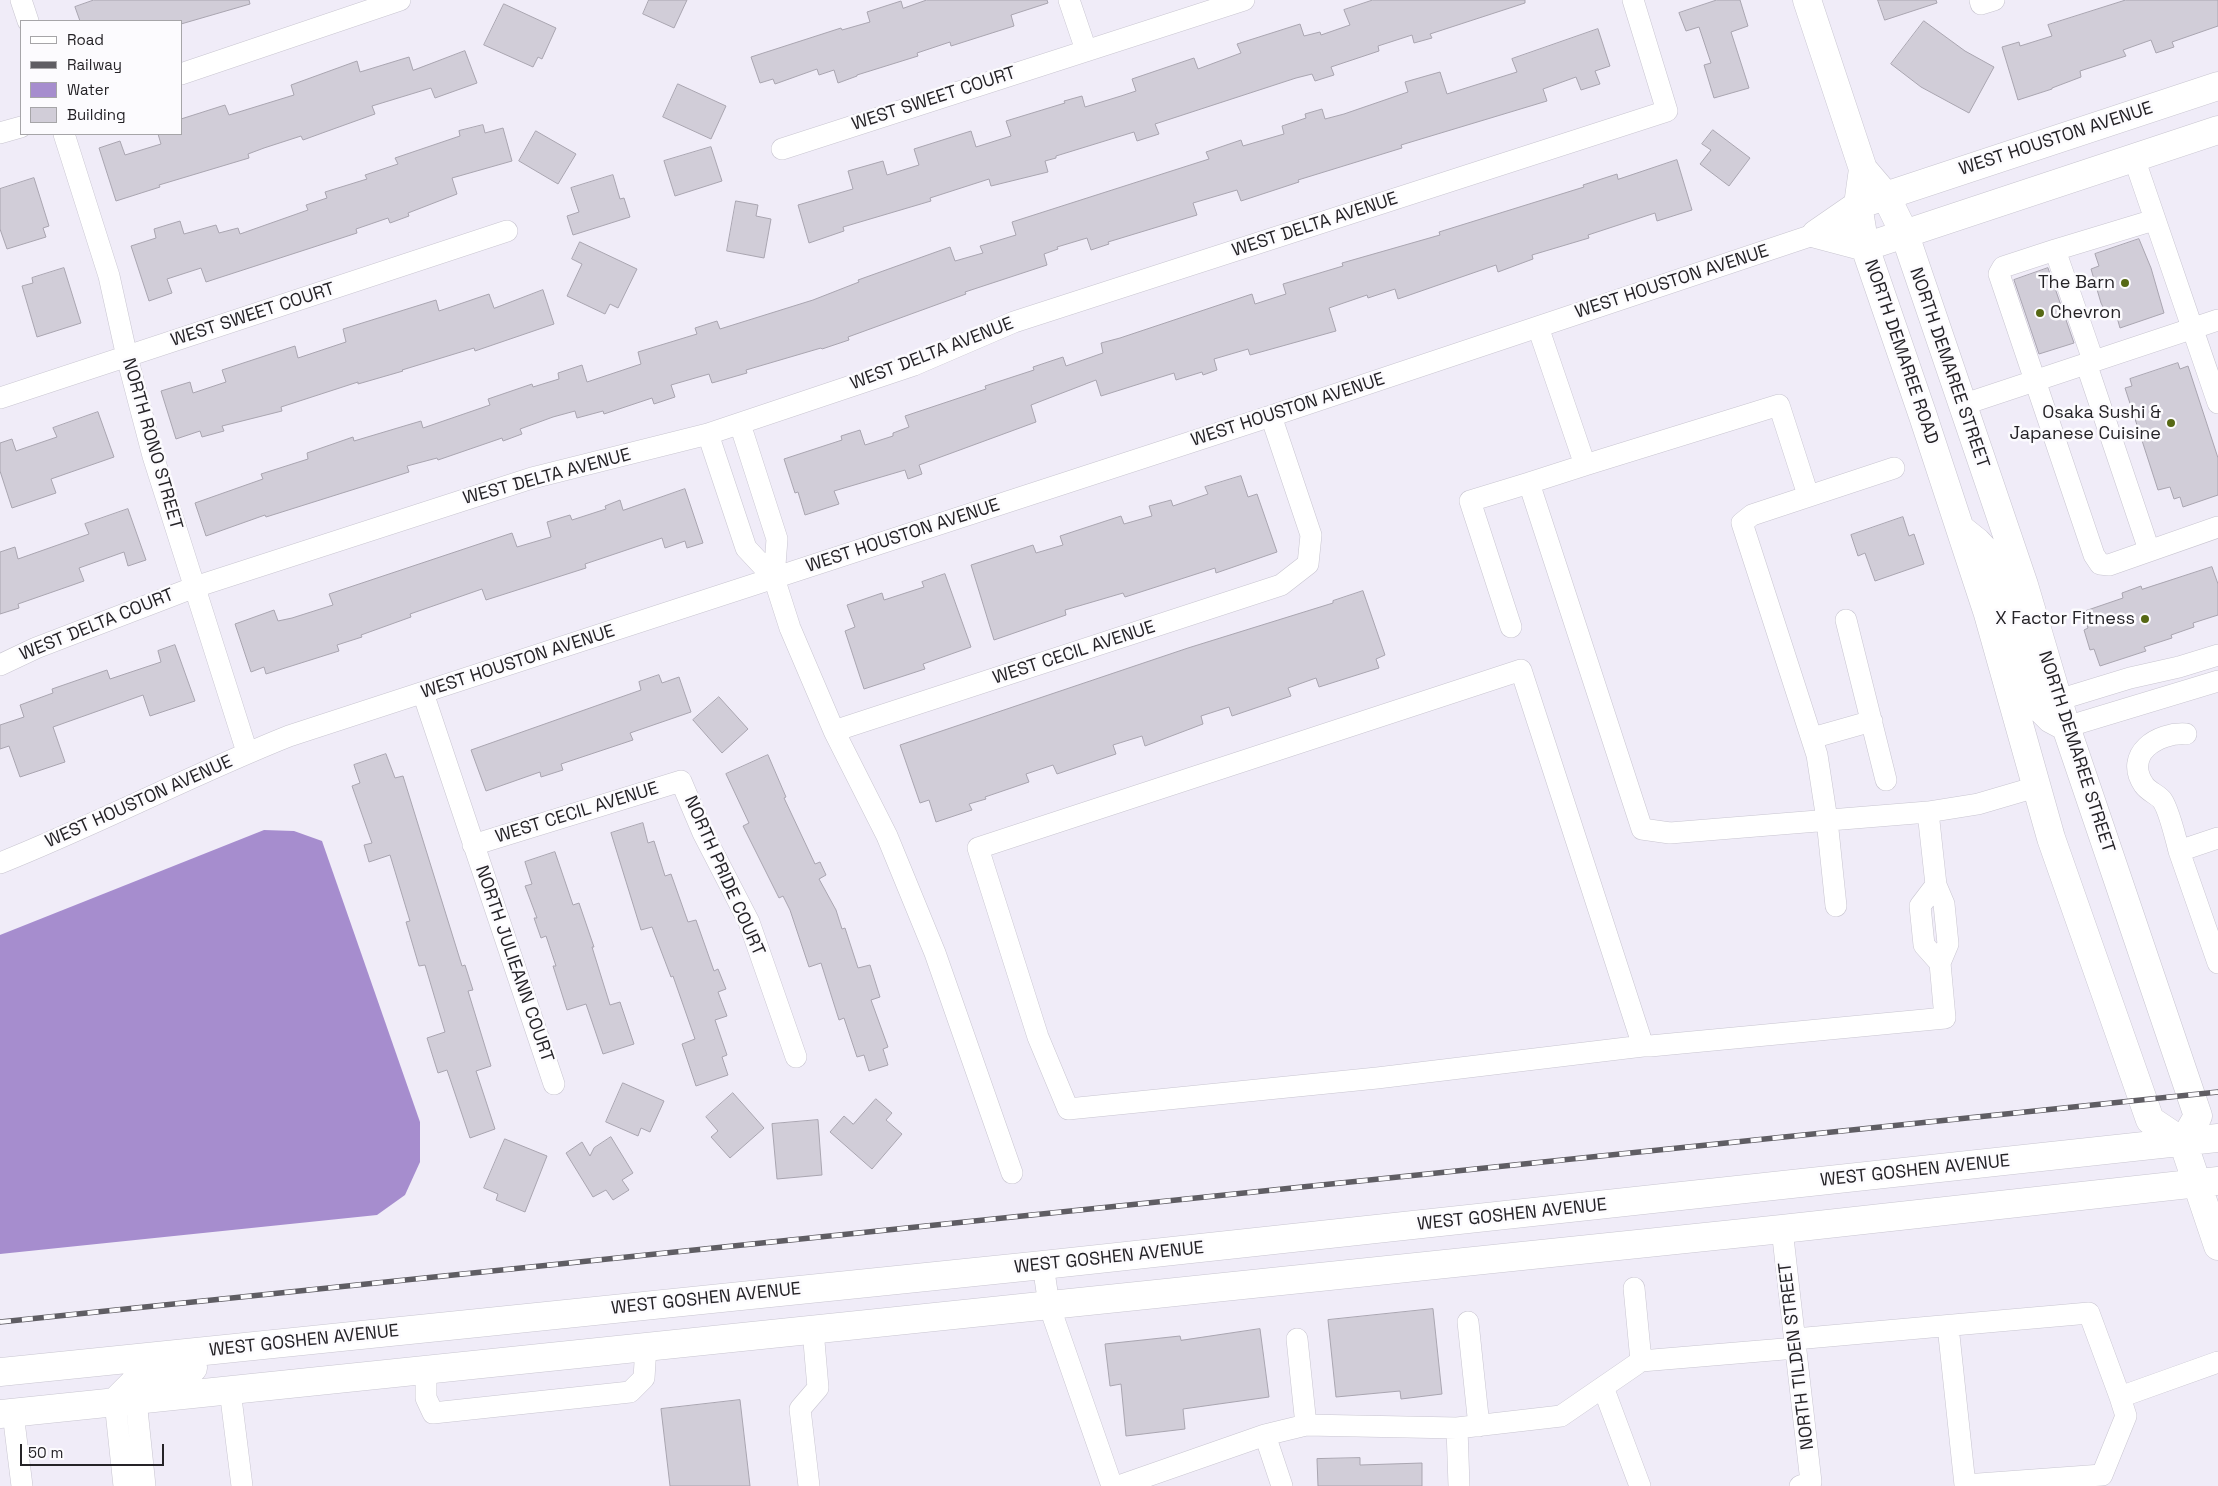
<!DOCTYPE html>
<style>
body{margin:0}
#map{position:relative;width:2218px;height:1486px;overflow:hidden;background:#f0ecf8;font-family:"Space Grotesk",sans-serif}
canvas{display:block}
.legend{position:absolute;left:20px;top:20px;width:162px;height:115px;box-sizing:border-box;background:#fcfbfe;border:1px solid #a6a5a8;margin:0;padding:6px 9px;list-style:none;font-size:15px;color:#252327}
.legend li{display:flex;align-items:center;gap:10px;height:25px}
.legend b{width:25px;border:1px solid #a6a5a8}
.scale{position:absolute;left:20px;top:1444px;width:144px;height:22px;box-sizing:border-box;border:2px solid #252327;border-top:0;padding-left:6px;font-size:15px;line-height:18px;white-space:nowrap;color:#252327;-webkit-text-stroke:4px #fcfbfe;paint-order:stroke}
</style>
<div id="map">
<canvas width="2218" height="1486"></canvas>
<ul class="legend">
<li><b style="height:6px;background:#fff"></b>Road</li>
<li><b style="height:6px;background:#5f5d63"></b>Railway</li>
<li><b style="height:14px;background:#a68dce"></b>Water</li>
<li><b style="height:14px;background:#d1cdd8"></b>Building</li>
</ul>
<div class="scale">50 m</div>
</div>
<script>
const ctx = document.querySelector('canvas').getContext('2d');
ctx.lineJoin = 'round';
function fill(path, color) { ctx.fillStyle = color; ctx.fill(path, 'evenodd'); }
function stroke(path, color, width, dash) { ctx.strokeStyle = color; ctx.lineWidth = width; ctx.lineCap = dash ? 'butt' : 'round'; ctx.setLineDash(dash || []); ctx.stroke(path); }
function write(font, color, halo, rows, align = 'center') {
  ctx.font = font + ' "Space Grotesk",sans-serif'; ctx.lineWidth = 5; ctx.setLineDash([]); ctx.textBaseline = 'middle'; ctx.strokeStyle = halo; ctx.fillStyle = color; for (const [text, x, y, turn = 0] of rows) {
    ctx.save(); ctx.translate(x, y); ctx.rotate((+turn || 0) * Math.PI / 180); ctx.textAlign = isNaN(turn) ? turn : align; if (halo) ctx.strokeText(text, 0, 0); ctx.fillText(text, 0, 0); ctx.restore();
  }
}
fill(new Path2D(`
 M264,830L294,831L322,841L420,1122V1162L405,1195L377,1215L0,1254V935Z`), '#a68dce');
const building = new Path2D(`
 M94,0H249L250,4L181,24V21H80L75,7Z
 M649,0H687L674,28L643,14Z
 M927,0H1047L1048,3L1011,15L1014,26L951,46L950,42L917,53L918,56L857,75V76L838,83L834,70L819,75L817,69L775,84L773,79L760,83L751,57L841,28L842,30L870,22L867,12L901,1L903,8Z
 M1373,0H1525V3L1430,34L1432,38L1414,43L1412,35L1378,46L1379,51L1331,67L1334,75L1315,81L1312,74L1296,78L1155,124L1159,134L1137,141L1134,132L1056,156V158L1045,161L1048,172L991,186L989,179L930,198L931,201L843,227L844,231L809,243L798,205L853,189L848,171L883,161L887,175L919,165L914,149L971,131L976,147L1011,136L1006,121L1065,103L1064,101L1082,96L1085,107L1121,96L1136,91L1132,79L1194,58L1198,69L1241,53L1237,44L1300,24L1304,36L1320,32L1321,35L1350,25L1344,10Z
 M1717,0H1740L1748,26L1731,32L1749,88L1714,98L1704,65L1711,63L1699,27L1686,31L1679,13Z
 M1878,0H1936L1937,3L1885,20Z
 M2126,0H2218V26L2172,42L2174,47L2156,53L2151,40L2123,50L2126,56L2080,71L2081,77L2052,88V89L2018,100L2002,47L2019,42L2020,46L2052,36L2048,25Z
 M504,4L556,28L542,59L538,57L533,67L484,45Z
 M1924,21L1965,51L1994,67L1969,113L1921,87L1891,64Z
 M1598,29L1610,66L1595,71L1600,84L1581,90L1576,77L1543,89L1547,101L1401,145L1402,148L1298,180L1299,182L1241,201L1237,190L1193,203L1197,215L1108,242L1109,244L1091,250L1087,238L1057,247L1058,249L1044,254L1047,265L965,292L966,294L848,337L849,340L822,349L821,348L746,370L747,373L712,383L709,374L671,385L675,397L654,404L652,398L604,414L603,411L577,418L575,411L553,417L520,429L522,434L503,441L502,438L438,460L437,458L407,466L409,472L266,517L265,515L206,536L195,503L263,479L261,474L308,459L307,453L353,437L354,441L421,421L423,428L490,405L488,399L532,384L533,387L559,379L558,373L582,365L587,382L641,364L638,352L697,334L695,328L717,321L720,329L813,300L859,282L858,280L950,247L955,261L983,253L980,246L1016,235L1012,222L1209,159L1206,152L1241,140L1243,146L1284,134L1282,126L1306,118L1305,114L1322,109L1325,119L1344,114L1408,92L1405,82L1440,72L1447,94L1517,72L1512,59Z
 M465,51L477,83L435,98L431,88L372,106L375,114L325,132L303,140L301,136L264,148L248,154L249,158L159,185L160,187L116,201L99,148L120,141L125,155L161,144L158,134H181V119L225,105L229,115L294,95L291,85L357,61L360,72L409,57L413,70Z
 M678,84L726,106L711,139L663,117Z
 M483,125L485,133L503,128L512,161L452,178L457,194L408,213L409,216L390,223L388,218L356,229L357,233L206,282L201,268L167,279L172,293L149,301L131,246L156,238L154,229L180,221L184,234L216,225L219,233L238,228L240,234L308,210L306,205L327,198L325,192L367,179L365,175L398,164L395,158L460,136L459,131Z
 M1713,130L1750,158L1729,186L1700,164L1711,150L1702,144Z
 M536,131L576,154L558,184L519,161Z
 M711,147L722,181L675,196L664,161Z
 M1677,160L1692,210L1657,221L1655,213L1588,235L1589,238L1532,255L1533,259L1498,272L1496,265L1398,299L1395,289L1368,298L1367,295L1329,308L1336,331L1250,355L1248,349L1214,359L1217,370L1203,375L1202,372L1176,380L1174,373L1101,396L1096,380L1031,405L1036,422L919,465L922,474L908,479L905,470L834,491L839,504L805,515L798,492L795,493L784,459L842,440L841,436L860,430L865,445L893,436V433L909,427L905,416L986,389L985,386L1034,370L1033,367L1063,357L1066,366L1103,353L1101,343L1120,338L1252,294L1255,304L1286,294L1283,284L1343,266L1342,263L1440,235L1439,232L1584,187L1583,185L1617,174L1618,179Z
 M613,175L620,199L624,198L630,217L573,235L567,216L579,212L571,188Z
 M34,178L49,226L43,228L46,237L7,249L0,229V189Z
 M736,201L758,205L756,216L771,219L764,258L727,251Z
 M2139,239L2151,268L2164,313L2120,328L2116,314L2108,317L2101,303L2091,269L2099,266L2095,254Z
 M580,242L637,269L618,308L610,304L605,314L567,296L582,264L572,259Z
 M64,268L81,323L37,337L22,286L33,283L32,278Z
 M2048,268L2074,343L2039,354L2014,280Z
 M543,290L554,324L475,351L474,348L402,370L403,371L358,384V382L281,407L282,411L222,426L224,431L202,437L200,431L176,439L161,391L190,382L193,393L226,382L222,370L295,346L298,358L346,342L343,329L436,300L439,311L489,294L494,308Z
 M2178,363L2180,369L2188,366L2218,458V495L2183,507L2180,497L2174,499L2170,487L2158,490L2125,388L2132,386L2130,379Z
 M98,412L114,457L51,479L56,493L12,508L0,471V443L12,439L16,451L57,437L53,428Z
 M1241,476L1248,497L1257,494L1277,552L1216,573L1215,568L1125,597L1123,593L1065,610L1066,615L994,640L971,565L1033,545L1036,553L1063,545L1060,536L1121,516L1124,524L1152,516L1149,506L1171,500L1173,506L1208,494L1205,487Z
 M685,489L703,543L687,548L685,541L665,548L662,538L585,564L586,568L486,600L482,589L410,614L411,617L361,635L362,637L337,645L339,651L266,674L264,667L251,672L235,624L274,610L278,621L292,618L333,605L329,594L512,533L517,547L551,537L547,522L570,515L572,520L606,509L605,506L620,500L623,510Z
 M128,509L146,560L128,566L124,552L79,568L84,581L18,604L19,608L0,614V552L15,547L18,559L89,534L85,524Z
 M1903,517L1909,536L1914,534L1924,564L1875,581L1865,553L1858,556L1851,535Z
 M2212,567L2218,584V615L2193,623L2194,627L2171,635L2172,638L2144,647L2146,651L2100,666L2094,649L2090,650L2084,630L2088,628L2082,612L2123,598L2122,593L2141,586L2142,589Z
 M945,574L971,647L923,664L925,669L864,689L845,631L855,627L847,605L882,593L884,600L924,587L922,582Z
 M1363,591L1385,655L1376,659L1379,668L1319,687L1316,678L1288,688L1291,696L1232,716L1229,707L1201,716L1203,724L1145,746L1142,736L1113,745L1116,754L1057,774L1053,765L1026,774L1029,782L985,797L986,799L969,804L972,810L936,822L929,800L920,803L900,745L1188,648L1333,603V601Z
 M175,645L195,701L150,716L143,695L53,727L65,762L20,777L9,746L0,749V725L24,717L20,705L53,693L52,689L107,670L110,679L161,662L158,651Z
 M659,675L662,683L679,677L691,712L630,733L633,740L561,764L563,770L541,777L540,772L486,791L471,750L641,690L639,682Z
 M719,697L748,729L722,753L693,720Z
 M386,754L395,778L403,776L462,966L465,965L473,990L468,991L491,1066L476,1071L495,1129L470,1138L447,1070L438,1073L427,1038L445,1032L425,965L419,966L406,922L410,921L390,855L369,862L364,845L372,843L352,786L360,783L354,765Z
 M768,755L786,797L784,798L815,864L820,862L826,875L819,879L836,910L842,929L845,928L858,968L870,965L880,997L871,1000L888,1047L883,1049L888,1065L869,1071L864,1055L857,1057L844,1018L839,1020L821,963L809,967L790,910L783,896L779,898L743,826L749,823L726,774Z
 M643,823L648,843L654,841L665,876L671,874L688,922L696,920L714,971L718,969L726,989L718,992L727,1016L715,1020L727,1055L722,1057L728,1075L696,1086L682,1044L695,1039L673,976L671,977L652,927L641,930L611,833Z
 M555,852L573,905L579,903L594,947H592L610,1005L620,1002L634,1044L603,1054L586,1004L567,1010L553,966H556L546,936L541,938L534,918H537L525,886L532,884L525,862Z
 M623,1083L664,1101L650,1132L641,1128L638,1136L606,1122Z
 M733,1093L764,1128L730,1158L711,1137L718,1131L706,1117Z
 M876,1099L892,1113L886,1120L902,1134L872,1169L830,1132L844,1116L853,1124Z
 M818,1120L822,1175L777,1179L772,1124Z
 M611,1137L633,1173L622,1180L629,1190L613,1200L606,1190L593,1197L566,1153L582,1142L590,1156L594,1148Z
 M505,1139L547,1156L525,1212L496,1200L498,1194L484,1188Z
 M1433,1309L1442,1394L1401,1399L1400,1391L1336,1397L1328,1320Z
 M1260,1329L1269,1397L1183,1409L1185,1429L1126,1436L1121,1384L1110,1386L1105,1344L1180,1336L1181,1340Z
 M740,1400L750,1486H670L661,1409Z
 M1360,1458V1465L1422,1463V1486H1318L1317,1459Z`);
fill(building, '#d1cdd8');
stroke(building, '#a9a5b0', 1);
const minor = new Path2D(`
 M21,0L28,21
 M1069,0L1086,50
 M1980,0L1981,4L1994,0
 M181,74L400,0
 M0,133L21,127
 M64,134L109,276L127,357L153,456L247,752
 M782,149L1244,0
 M2134,158L2218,403
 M2055,250L2003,267L1999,274L2094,555L2100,564L2109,565L2218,527
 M1538,327L1585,465L1529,483L1642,829L1670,833L1928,812
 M2093,360L2055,250L2154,220
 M2086,363L2149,550
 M0,398L507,231
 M1962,405L2218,320
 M740,424L777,539L774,578L790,628L834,731L887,836L935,953L1012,1173
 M708,434L746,548L774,578
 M1585,465L1779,405L1808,495
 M1846,620L1886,780
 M1511,627L1470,501L1529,483
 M0,665L36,648L195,587L532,478L708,434L914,365L1014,322L1667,111L1633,0
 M423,693L554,1084
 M2058,700L2130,678L2179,667L2218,655
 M2066,727L2218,681
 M834,731L1281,585L1308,564L1311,535L1271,416
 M2186,734C2158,732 2123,754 2144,785C2149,792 2157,794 2162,800C2168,808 2176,839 2179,851L2218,838
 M1812,738L1872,721
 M473,845L681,781L703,833L749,922L796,1057
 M2179,851L2218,963
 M0,863C98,824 191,775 289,736L1271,416L1816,234
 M1936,885L1920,906L1924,945L1940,963
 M1836,906L1827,820L1817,755L1742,523L1752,515L1894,468
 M1643,1046L1521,670L978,848L1038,1037L1068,1109L1377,1078L1643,1046H1650L1945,1018L1940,963L1948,944L1944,904L1936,885L1928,812L1978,804L2036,787
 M1782,1229L1811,1482L1800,1486
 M1043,1265L1049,1305L1112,1486
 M1634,1288L1641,1361
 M1468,1322L1479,1426
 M1948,1326L1965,1485L2102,1475L2126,1416L2120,1397
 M1297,1339L1306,1425
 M1795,1339L2089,1313L2120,1397L2218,1362
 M426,1370V1398L433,1413L630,1392L644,1378L646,1347
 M1603,1387L1640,1486
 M230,1390L242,1486
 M136,1400L145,1486
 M115,1402L124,1486
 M13,1413L22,1486
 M1457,1428L1459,1486
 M1265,1435L1282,1486
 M809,1486L800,1409L818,1388L813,1330
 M1119,1486L1265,1435L1306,1425L1457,1428L1561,1416L1641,1361L1796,1348`);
const major = new Path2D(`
 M1807,0L1863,169L1858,205L1865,247L1923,416L1988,614L2051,838L2150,1120L2183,1142L2218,1246
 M1863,169L1886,196L1905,235L2024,585L2066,727L2198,1116L2183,1142
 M1816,234L1858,205L2218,86
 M1816,234L1865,247L2218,130
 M1962,530L1977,542L1994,560L2021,639L2041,709L2051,719L2066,727
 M0,1372L1043,1265L2218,1138
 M115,1402L135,1382L171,1371L193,1368
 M0,1414L1782,1229L2218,1181`);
stroke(minor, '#c8c5d0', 22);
stroke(major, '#c8c5d0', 29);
stroke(minor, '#fff', 21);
stroke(major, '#fff', 28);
const rail = new Path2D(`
 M0,1322L2218,1092`);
stroke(rail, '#5f5d63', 5.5);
stroke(rail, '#fcfbfe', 4, [11]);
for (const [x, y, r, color] of [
 [2125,283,5,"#566814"],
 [2040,313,5,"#566814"],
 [2171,423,5,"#566814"],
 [2145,619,5,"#566814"]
]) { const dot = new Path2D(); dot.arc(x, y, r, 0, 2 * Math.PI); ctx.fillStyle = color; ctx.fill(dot); stroke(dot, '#fcfbfe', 2); }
write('18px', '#252327', '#fcfbfe', [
 ["WEST SWEET COURT",934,99,-18],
 ["WEST HOUSTON AVENUE",2056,139,-18],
 ["WEST DELTA AVENUE",1315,225,-18],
 ["WEST HOUSTON AVENUE",1672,282,-18],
 ["WEST SWEET COURT",253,315,-18],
 ["NORTH DEMAREE ROAD",1901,352,71],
 ["WEST DELTA AVENUE",932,354,-21],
 ["NORTH DEMAREE STREET",1949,368,71],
 ["WEST HOUSTON AVENUE",1288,410,-18],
 ["NORTH RONO STREET",152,444,74],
 ["WEST DELTA AVENUE",547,477,-15],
 ["WEST HOUSTON AVENUE",903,536,-18],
 ["WEST DELTA COURT",97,625,-22],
 ["WEST CECIL AVENUE",1074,653,-18],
 ["WEST HOUSTON AVENUE",518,662,-18],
 ["NORTH DEMAREE STREET",2076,752,72],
 ["WEST HOUSTON AVENUE",139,802,-24],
 ["WEST CECIL AVENUE",577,813,-17],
 ["NORTH PRIDE COURT",724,876,66],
 ["NORTH JULIEANN COURT",514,964,71],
 ["WEST GOSHEN AVENUE",1915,1171,-6],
 ["WEST GOSHEN AVENUE",1512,1215,-6],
 ["WEST GOSHEN AVENUE",1109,1258,-6],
 ["WEST GOSHEN AVENUE",706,1299,-6],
 ["WEST GOSHEN AVENUE",304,1341,-6],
 ["NORTH TILDEN STREET",1797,1356,-97]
]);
write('18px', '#252327', '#fcfbfe', [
 ["The Barn",2115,283],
 ["Chevron",2050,313,"left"],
 ["Osaka Sushi &",2161,413],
 ["Japanese Cuisine",2161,434],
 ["X Factor Fitness",2135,619]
], 'right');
</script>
